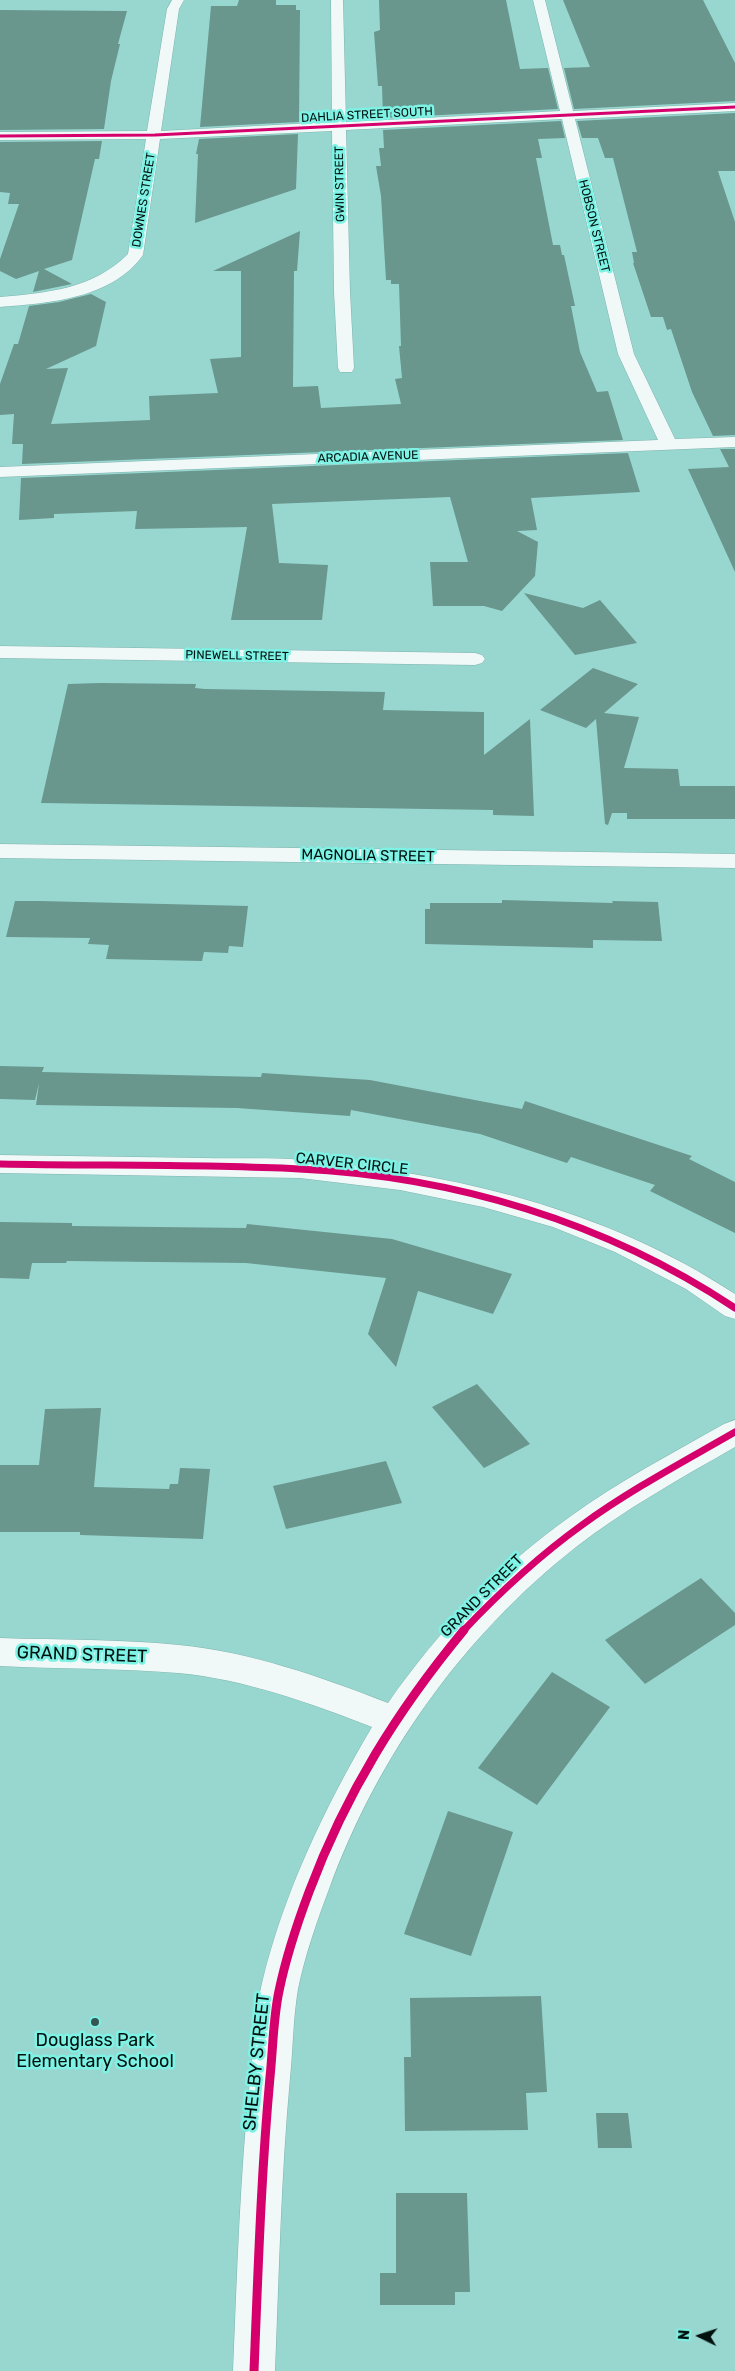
<!DOCTYPE html>
<style>
body{margin:0}
#map{position:relative;width:735px;height:2371px;overflow:hidden;background:#98d7d0;font-family:Rubik,sans-serif}
canvas{display:block}
.north{position:absolute;left:675px;top:2311px;width:50px;height:50px;-webkit-text-stroke:4px #7df2e5;paint-order:stroke;rotate:274deg;font-size:14px;font-weight:700;line-height:20px;text-align:center;color:#00110e}
.north::after{content:'';display:block;margin:auto;width:18px;height:22px;background:#00110e;clip-path:polygon(50% 0,100% 100%,50% 72%,0 100%)}
</style>
<div id="map">
<canvas width="735" height="2371"></canvas>
<div class="north">N</div>
</div>
<script>
const ctx = document.querySelector('canvas').getContext('2d');
ctx.lineJoin = 'round';
function fill(path, color) { ctx.fillStyle = color; ctx.fill(path, 'evenodd'); }
function stroke(path, color, width, dash) { ctx.strokeStyle = color; ctx.lineWidth = width; ctx.lineCap = dash ? 'butt' : 'round'; ctx.setLineDash(dash || []); ctx.stroke(path); }
function write(font, color, halo, rows, align = 'center') {
  ctx.font = font + ' Rubik,sans-serif'; ctx.lineWidth = 5; ctx.setLineDash([]); ctx.textBaseline = 'middle'; ctx.strokeStyle = halo; ctx.fillStyle = color; for (const [text, x, y, turn = 0] of rows) {
    ctx.save(); ctx.translate(x, y); ctx.rotate((+turn || 0) * Math.PI / 180); ctx.textAlign = isNaN(turn) ? turn : align; if (halo) ctx.strokeText(text, 0, 0); ctx.fillText(text, 0, 0); ctx.restore();
  }
}
fill(new Path2D(`
 M239,0H276V5H296V10H300L299,122L200,127L211,6H237Z
 M379,0H506L520,69L548,68L558,109L383,118L382,86H378L374,32L380,30Z
 M563,0H703L735,63V101L574,109L564,68L590,67Z
 M0,10L127,11L118,44H120L111,81L104,129L0,130Z
 M735,113V171H718L735,222V435L713,436L692,392L671,329L667,330L663,317H651L633,263H634L632,252H637L613,158H605L598,138H582L577,121Z
 M561,121L565,138L538,139L542,158H536L553,245H560L562,255H564L575,306H571L580,352L597,392L608,391L623,440L22,464L23,444H12L14,414L0,415V384L14,344H18L29,306L59,302L91,294L106,302L96,346L46,369L68,368L51,424L150,420L149,396L218,393L210,359L241,357V271H213L300,231L297,271H294L293,387L318,386L321,408L401,404L395,379L402,378L399,346H401L399,284H391V280H386L381,196L376,166H381L379,148H384L383,130Z
 M298,134L296,189L195,223L198,154H196L199,139Z
 M102,141L99,159H95L72,260L44,269L72,284L33,292L39,271L16,279L0,271V259L19,204H8L10,193L0,192V142Z
 M720,449H735V572L688,469L729,467Z
 M628,453L640,492L531,498L537,530L517,531L538,542L535,576L502,611L484,606H433L430,562H468L450,497L272,504L279,563L328,565L322,620H231L247,527L135,529L137,511L54,514V518L19,520L21,478Z
 M524,593L583,608L600,600L637,643L575,655Z
 M593,668L638,684L604,713L639,717L624,768L678,769L680,786H735V819H627V813H612L608,825L605,824L596,719L586,728L540,710Z
 M100,683L196,684L195,688L205,689L385,692L383,710L484,712V755L530,719L534,816L493,815V810L41,803L68,684Z
 M502,900L613,903L612,901L658,902L662,941L593,940V948L425,944V909H430V903H502Z
 M15,901H39L248,906L243,947L229,946L228,953L204,952L202,961L106,959L109,945L88,944L90,938L6,937Z
 M0,1066L44,1067L42,1072L261,1077L262,1073L370,1080L522,1109L525,1101L692,1156L689,1159L735,1182V1233L650,1191L655,1185L571,1157L567,1163L480,1134L351,1110L350,1116L237,1108L36,1105L39,1083L35,1100L0,1099Z
 M0,1222L72,1223V1226L246,1228L247,1224L392,1239L512,1274L493,1314L418,1291L396,1367L368,1334L386,1278L246,1263L67,1261L66,1263H32L29,1279L0,1278Z
 M477,1384L530,1444L484,1468L432,1407Z
 M101,1408L94,1487L169,1489L170,1484H178L180,1468L210,1469L203,1539L80,1535V1532H0V1465H39L45,1409Z
 M386,1461L402,1503L286,1529L273,1486Z
 M701,1578L735,1613V1625L645,1684L605,1640Z
 M552,1672L610,1707L537,1805L478,1768Z
 M448,1811L513,1832L471,1956L404,1934Z
 M541,1996L547,2092L526,2093L528,2130L405,2131L404,2057H411L410,1998Z
 M596,2113H628L632,2148H598Z
 M396,2193H467L470,2292H455V2305H380V2273H396Z`), '#69968d');
const minor = new Path2D(`
 M172,0H184L179,9L161,131L332,122L331,0H343L346,122L560,111L533,0H545L573,111L735,103V111L575,119L634,354L675,439L735,437V447L0,477V467L658,440L618,354L562,119L346,130L350,292L354,368L352,372H340L338,368L334,292L332,131L160,139L143,255C112,299 48,303 0,307V297C47,293 93,289 128,254L146,139L0,140V132L147,131L167,9Z
 M0,646L475,653L482,655L485,659L482,663L475,665L0,658Z
 M0,844L735,854V868L0,858Z
 M0,1155C67,1156 135,1157 202,1158C235,1159 269,1157 302,1160C454,1173 606,1209 735,1294V1319L725,1316L686,1289L615,1252L553,1227L483,1207L400,1190L300,1178L0,1173Z
 M735,1420V1447C681,1478 625,1509 576,1547C463,1636 378,1755 329,1889C317,1921 305,1955 298,1989C293,2018 293,2048 290,2078C281,2175 279,2273 275,2371H233C237,2274 240,2177 250,2080C254,2048 254,2015 262,1983C284,1892 325,1807 372,1727C310,1703 244,1679 178,1673C119,1668 59,1669 0,1666V1638C59,1640 121,1639 179,1645C251,1652 321,1677 388,1703C438,1631 499,1567 571,1516C619,1481 673,1453 724,1424Z`);
stroke(minor, '#7fb3ad', 1);
fill(minor, '#f0f9f8');
stroke(new Path2D(`
 M0,136L155,135L735,107`), '#d6006c', 3);
stroke(new Path2D(`
 M0,1164C99,1166 199,1164 299,1169C453,1176 606,1222 735,1308
 M463,1631C499,1593 539,1556 582,1525C630,1490 683,1462 735,1432`), '#d6006c', 7);
stroke(new Path2D(`
 M254,2371C258,2273 261,2175 270,2077C273,2049 273,2019 279,1991C286,1957 297,1924 309,1892C346,1793 397,1711 464,1630`), '#d6006c', 9);
for (const [x, y, r, color] of [
 [95,2022,5,"#355652"]
]) { const dot = new Path2D(); dot.arc(x, y, r, 0, 2 * Math.PI); ctx.fillStyle = color; ctx.fill(dot); stroke(dot, '#7df2e5', 2); }
write('12px', '#00110e', '#7df2e5', [
 ["DAHLIA STREET SOUTH",367,115,-3],
 ["GWIN STREET",340,184,-91],
 ["DOWNES STREET",144,200,-81],
 ["HOBSON STREET",594,226,76],
 ["ARCADIA AVENUE",368,457,-2],
 ["PINEWELL STREET",237,656,1]
]);
write('15px', '#00110e', '#7df2e5', [
 ["MAGNOLIA STREET",368,856,1],
 ["CARVER CIRCLE",352,1164,6],
 ["GRAND STREET",482,1596,-45]
]);
write('18px', '#00110e', '#7df2e5', [
 ["GRAND STREET",82,1655,2],
 ["SHELBY STREET",257,2062,-84]
]);
write('18px', '#00110e', '#7df2e5', [
 ["Douglass Park",95,2041],
 ["Elementary School",95,2062]
]);
</script>
